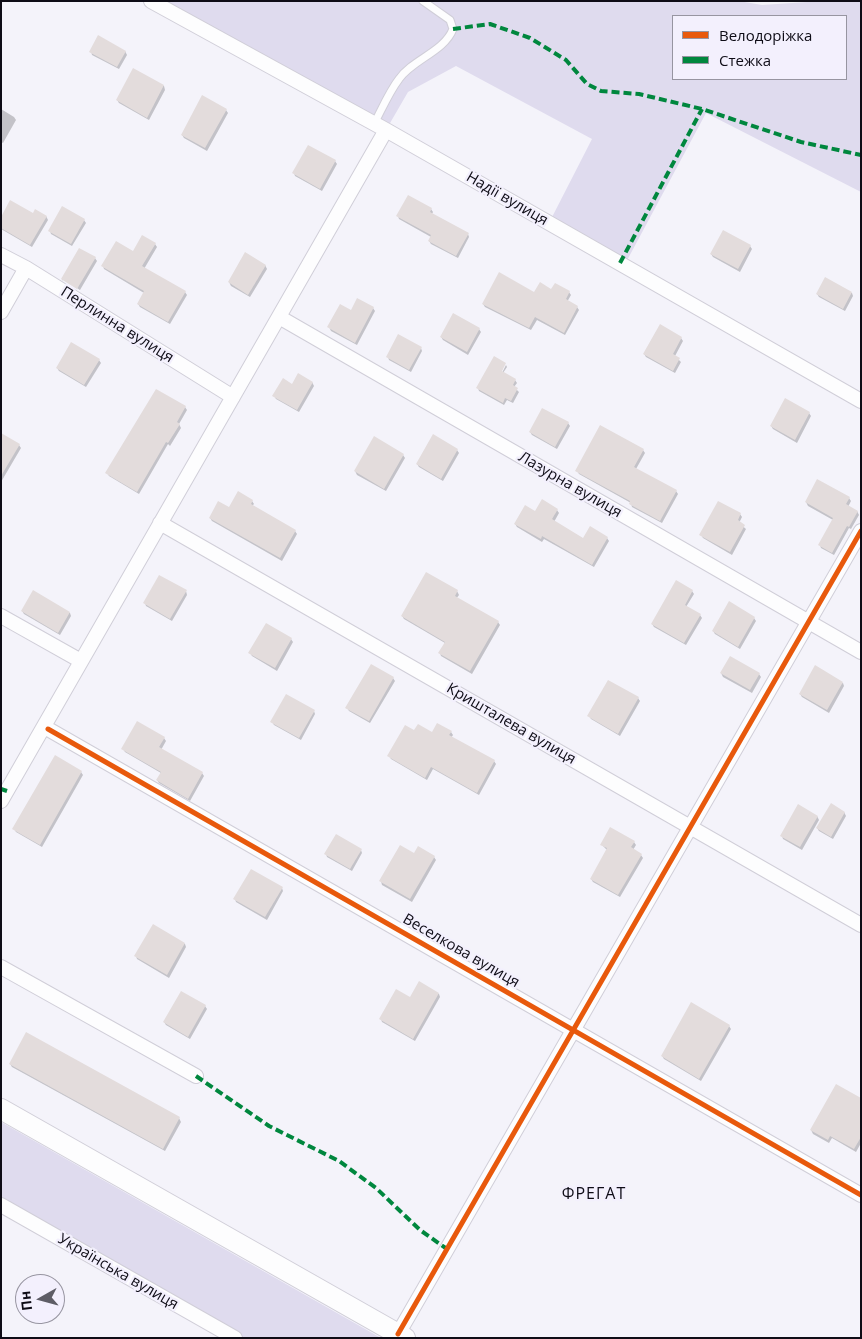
<!DOCTYPE html>
<meta charset="utf-8">
<style>
body{margin:0}
#map{position:relative;width:862px;height:1339px;overflow:hidden;background:#f4f3fa;font-family:"Open Sans",sans-serif}
canvas{display:block}
.frame{position:absolute;inset:0;border:2px solid #0e0c16;pointer-events:none}
.legend{position:absolute;left:672px;top:15px;width:175px;height:65px;box-sizing:border-box;background:#f3f0fd;border:1px solid #9795a1;margin:0;padding:6px 9px;list-style:none;font-size:15px;color:#0e0c16}
.legend li{display:flex;align-items:center;gap:10px;height:25px}
.legend b{width:25px;border:1px solid #9795a1}
.north{position:absolute;left:15px;top:1274px;width:50px;height:50px;box-sizing:border-box;background:#f3f0fd;border:1px solid #9795a1;border-radius:50%;rotate:263deg;font-size:14px;font-weight:700;line-height:20px;text-align:center;color:#0e0c16}
.north::after{content:'';display:block;margin:auto;width:18px;height:22px;background:#5e5d66;clip-path:polygon(50% 0,100% 100%,50% 72%,0 100%)}
</style>
<div id="map">
<canvas width="862" height="1339"></canvas>
<div class="frame"></div>
<ul class="legend">
<li><b style="height:6px;background:#e8590c"></b>Велодоріжка</li>
<li><b style="height:6px;background:#00873e"></b>Стежка</li>
</ul>
<div class="north">Пн</div>
</div>
<script>
const ctx = document.querySelector('canvas').getContext('2d');
ctx.lineJoin = 'round';
function fill(path, color) { ctx.fillStyle = color; ctx.fill(path, 'evenodd'); }
function stroke(path, color, width, dash) { ctx.strokeStyle = color; ctx.lineWidth = width; ctx.lineCap = dash ? 'butt' : 'round'; ctx.setLineDash(dash || []); ctx.stroke(path); }
function write(font, color, halo, rows, align = 'center') {
  ctx.font = font + ' "Open Sans",sans-serif'; ctx.lineWidth = 4.5; ctx.setLineDash([]); ctx.textBaseline = 'middle'; ctx.strokeStyle = halo; ctx.fillStyle = color; for (const [text, x, y, turn = 0] of rows) {
    ctx.save(); ctx.translate(x, y); ctx.rotate((+turn || 0) * Math.PI / 180); ctx.textAlign = isNaN(turn) ? turn : align; if (halo) ctx.strokeText(text, 0, 0); ctx.fillText(text, 0, 0); ctx.restore();
  }
}
fill(new Path2D(`
 M151,1H739L762,5L822,1H861V192L706,113L624,266L549,223L592,139L456,66L408,92L386,130ZM673,16H846V79H673Z
 M1,1122L381,1338H235L1,1205Z`), '#dfdbee');
fill(new Path2D(`
 M91,51H125L127,55L119,69L92,55Z
 M134,70L164,86L165,90L149,120L119,103L117,100Z
 M1,109L14,117L16,120L3,143L1,142Z
 M226,110L228,113L207,151L184,138L182,135Z
 M335,161L337,164L322,191L295,176L294,173Z
 M431,209L433,212L432,214L468,234L469,237L458,258L431,244L429,241L431,237L399,219L398,216Z
 M33,215L46,216L48,220L32,247L1,229V219Z
 M84,220L86,223L72,246L51,234L50,231Z
 M155,244L157,247L144,269L185,292L187,295L170,324L140,307L138,304L144,293L104,269L103,266Z
 M750,246L752,249L740,272L713,257L711,254Z
 M95,258L97,261L80,290L63,279V281L62,279Z
 M265,265L267,269L250,297L231,286L229,282Z
 M552,290L569,292L571,295L567,302L577,307L579,310L565,335L537,320L531,330L485,307L483,304Z
 M852,293L853,296L845,311L819,297L817,294Z
 M373,308L375,311L357,345L331,331L329,327L351,311Z
 M479,329L481,332L468,355L443,340L441,337Z
 M681,338L683,341L675,356L681,362L675,373L646,357L644,354Z
 M421,348L422,351L411,372L389,360L388,357Z
 M99,360L101,363L86,387L59,371L57,368Z
 M504,364L500,377L506,365L507,367L503,373L515,380L517,383L514,387L519,392L513,403L507,400L504,405L479,391L478,388Z
 M312,382L314,386L299,412L276,399L274,396Z
 M185,407L187,410L179,424L181,428L170,446L168,444L139,494L109,476L107,473Z
 M809,413L811,416L797,443L773,429L771,426Z
 M568,423L570,426L557,449L532,435L530,432Z
 M1,434L19,445L21,448L1,482Z
 M457,450L459,453L443,481L419,467L417,464Z
 M643,450L645,453L636,469L676,491L678,494L662,523L632,507L631,503L579,474L577,471Z
 M403,455L405,458L386,491L357,475L355,471Z
 M849,498L851,501L848,507L857,511L859,515L851,529L849,528L834,555L821,548L820,545L833,520L808,506L806,502Z
 M252,501L254,504L252,506L295,531L297,534L282,561L212,521L210,518L230,509Z
 M557,510L559,513L554,522L584,539L607,538L609,541L594,567L544,539L542,542L517,527L515,524L535,513Z
 M740,514L742,517L739,523L746,529L732,555L703,538L701,535Z
 M186,591L187,595L172,621L146,606L145,603Z
 M457,591L459,595L456,599L498,622L500,625L472,674L441,656L440,653L445,643L404,619L402,616Z
 M692,591L694,594L686,607L700,615L702,618L686,645L654,627L652,624Z
 M34,592L70,613L71,616L60,635L24,614L22,611Z
 M754,618L756,621L740,649L715,634L713,631Z
 M291,639L293,642L277,671L252,656L250,653Z
 M721,673L759,674L761,677L752,693L723,677Z
 M393,678L395,681L370,723L349,711L347,708Z
 M843,683L844,686L829,713L802,697L800,694Z
 M638,698L640,701L620,736L591,719L589,716Z
 M314,711L315,714L301,740L274,725L272,722Z
 M415,732L432,734L451,732L453,735L451,738L494,761L496,764L479,795L433,769L427,780L391,759L389,756Z
 M164,738L166,741L161,750L202,773L204,776L190,801L159,783L157,780L161,773L125,752L123,749Z
 M81,772L83,775L42,847L16,832L14,829Z
 M844,812L846,816L833,839L819,831L817,828Z
 M817,816L819,820L802,850L783,839L782,836Z
 M634,842L636,845L633,850L641,855L643,858L620,897L593,882L591,879L607,850L602,845Z
 M361,850L362,853L352,871L327,857L326,854Z
 M414,855L434,857L436,860L412,902L382,885L381,881Z
 M282,888L283,891L267,920L236,902L235,899Z
 M153,926L185,944L186,947L169,978L137,959L136,956Z
 M420,983L439,994L440,997L415,1041L382,1022L381,1019L411,999Z
 M181,993L205,1006L207,1009L190,1039L166,1025L164,1022Z
 M729,1026L731,1029L701,1081L664,1059L662,1056Z
 M10,1064L179,1118L181,1122L165,1151L12,1067Z
 M861,1099V1143L856,1152L832,1138L829,1143L813,1134L811,1130Z`), '#0003');
fill(new Path2D(`
 M98,35L126,51L117,67L89,52Z
 M133,68L164,85L147,118L116,100Z
 M202,95L227,109L205,148L181,135Z
 M308,145L336,160L320,189L292,173Z
 M408,195L432,208L430,212L469,233L456,256L428,241L431,235L396,216Z
 M10,200L33,213L35,209L47,216L30,245L1,228V217Z
 M62,206L85,219L71,244L48,231Z
 M723,230L751,245L738,269L710,254Z
 M142,235L156,243L142,266L186,291L168,322L137,304L144,291L101,266L116,241L133,251Z
 M79,248L96,257L77,289L61,279Z
 M245,252L266,265L248,295L228,282Z
 M499,272L534,292L540,282L551,289L555,283L570,291L566,299L578,306L564,333L535,317L529,328L482,304Z
 M825,277L852,292L843,309L816,294Z
 M357,298L374,307L355,343L327,327L340,304L351,310Z
 M453,313L480,328L467,352L440,337Z
 M660,324L682,337L673,354L680,358L673,371L643,354Z
 M398,334L422,347L409,370L386,357Z
 M71,342L100,359L84,385L56,368Z
 M494,356L506,363L502,371L516,379L513,385L518,388L511,401L505,398L503,403L476,388Z
 M298,373L313,382L297,410L272,396L283,378L292,384Z
 M156,389L186,406L177,422L180,424L168,443L166,442L137,492L105,473Z
 M785,398L810,412L795,440L770,426Z
 M542,408L569,422L555,447L529,432Z
 M600,425L644,449L634,467L677,490L660,521L629,504L630,501L575,471Z
 M1,433L20,444L1,476Z
 M433,434L458,449L441,479L416,464Z
 M374,436L404,454L384,489L354,471Z
 M817,479L850,497L846,504L858,511L849,527L847,526L832,553L818,545L833,518L805,502Z
 M238,491L253,500L251,504L296,530L280,558L209,518L218,501L229,507Z
 M542,499L558,509L552,519L583,538L590,526L608,537L592,565L542,536L541,539L514,524L525,505L535,511Z
 M718,501L741,513L738,520L745,525L730,552L699,535Z
 M426,572L458,590L455,596L499,621L470,671L438,653L445,642L401,616Z
 M159,575L187,590L170,619L143,603Z
 M676,580L693,590L685,605L701,614L684,643L651,624Z
 M33,590L70,612L58,633L21,611Z
 M729,601L755,617L738,647L712,631Z
 M266,623L292,638L275,668L248,653Z
 M730,656L760,673L750,690L720,673Z
 M371,664L394,677L369,721L345,708Z
 M815,665L843,682L827,710L799,694Z
 M608,680L639,697L618,734L587,716Z
 M286,694L315,710L299,738L270,722Z
 M137,721L165,737L159,747L203,772L188,799L156,780L161,772L121,749Z
 M437,723L452,731L449,735L495,760L477,793L431,767L425,778L387,756L405,725L414,730L418,724L432,732Z
 M55,755L82,771L40,845L12,829Z
 M831,803L845,812L831,837L816,828Z
 M798,804L818,816L800,847L780,836Z
 M610,827L635,841L631,847L642,854L618,895L590,879L607,848L600,845Z
 M336,834L362,849L350,869L324,854Z
 M400,845L414,853L418,846L435,856L410,899L379,881Z
 M251,869L283,887L265,917L233,899Z
 M153,924L185,943L167,975L134,956Z
 M419,981L439,993L413,1039L379,1019L396,989L410,997Z
 M181,991L206,1005L188,1037L163,1022Z
 M691,1002L730,1025L699,1079L661,1056Z
 M26,1032L180,1117L163,1149L9,1064Z
 M836,1084L861,1098V1137L854,1149L830,1136L828,1140L810,1130Z`), '#e3dcdc');
const lane = new Path2D(`
 M374,124C382,109 389,92 399,79C413,59 444,52 453,29L450,20L423,1`);
const street = new Path2D(`
 M151,1L386,130L861,401
 M1,255L26,268L233,397
 M1,312L26,268
 M279,317L861,652
 M160,523L861,925
 M1,616L81,661
 M48,729L861,1195
 M1,801L386,130
 M1,967L196,1076
 M1,1205L235,1338
 M398,1334L861,531`);
const secondary = new Path2D(`
 M1,1109L405,1338`);
stroke(lane, '#d0ced8', 9);
stroke(street, '#d0ced8', 16);
stroke(secondary, '#d0ced8', 22);
stroke(lane, '#fdfdfe', 7);
stroke(street, '#fdfdfe', 14);
stroke(secondary, '#fdfdfe', 20);
stroke(new Path2D(`
 M453,29L490,24L530,38L566,60L587,84L601,91L639,94L702,109L801,142L861,155
 M620,263L702,109
 M1,789L7,791
 M196,1076L269,1126L339,1161L376,1188L420,1230L447,1249`), '#00873e', 4, [8, 4]);
stroke(new Path2D(`
 M48,729L861,1195
 M398,1334L861,531`), '#e8590c', 5);
write('15px', '#0e0c16', '#f3f0fd', [
 ["Надії вулиця",507,199,30],
 ["Перлинна вулиця",117,325,32],
 ["Лазурна вулиця",570,485,30],
 ["Кришталева вулиця",511,724,30],
 ["Веселкова вулиця",461,951,30],
 ["Українська вулиця",118,1272,30]
]);
ctx.letterSpacing = '1px';
write('16px', '#0e0c16', '#f3f0fd', [
 ["ФРЕГАТ",594,1194]
]);
ctx.letterSpacing = '0px';
</script>
